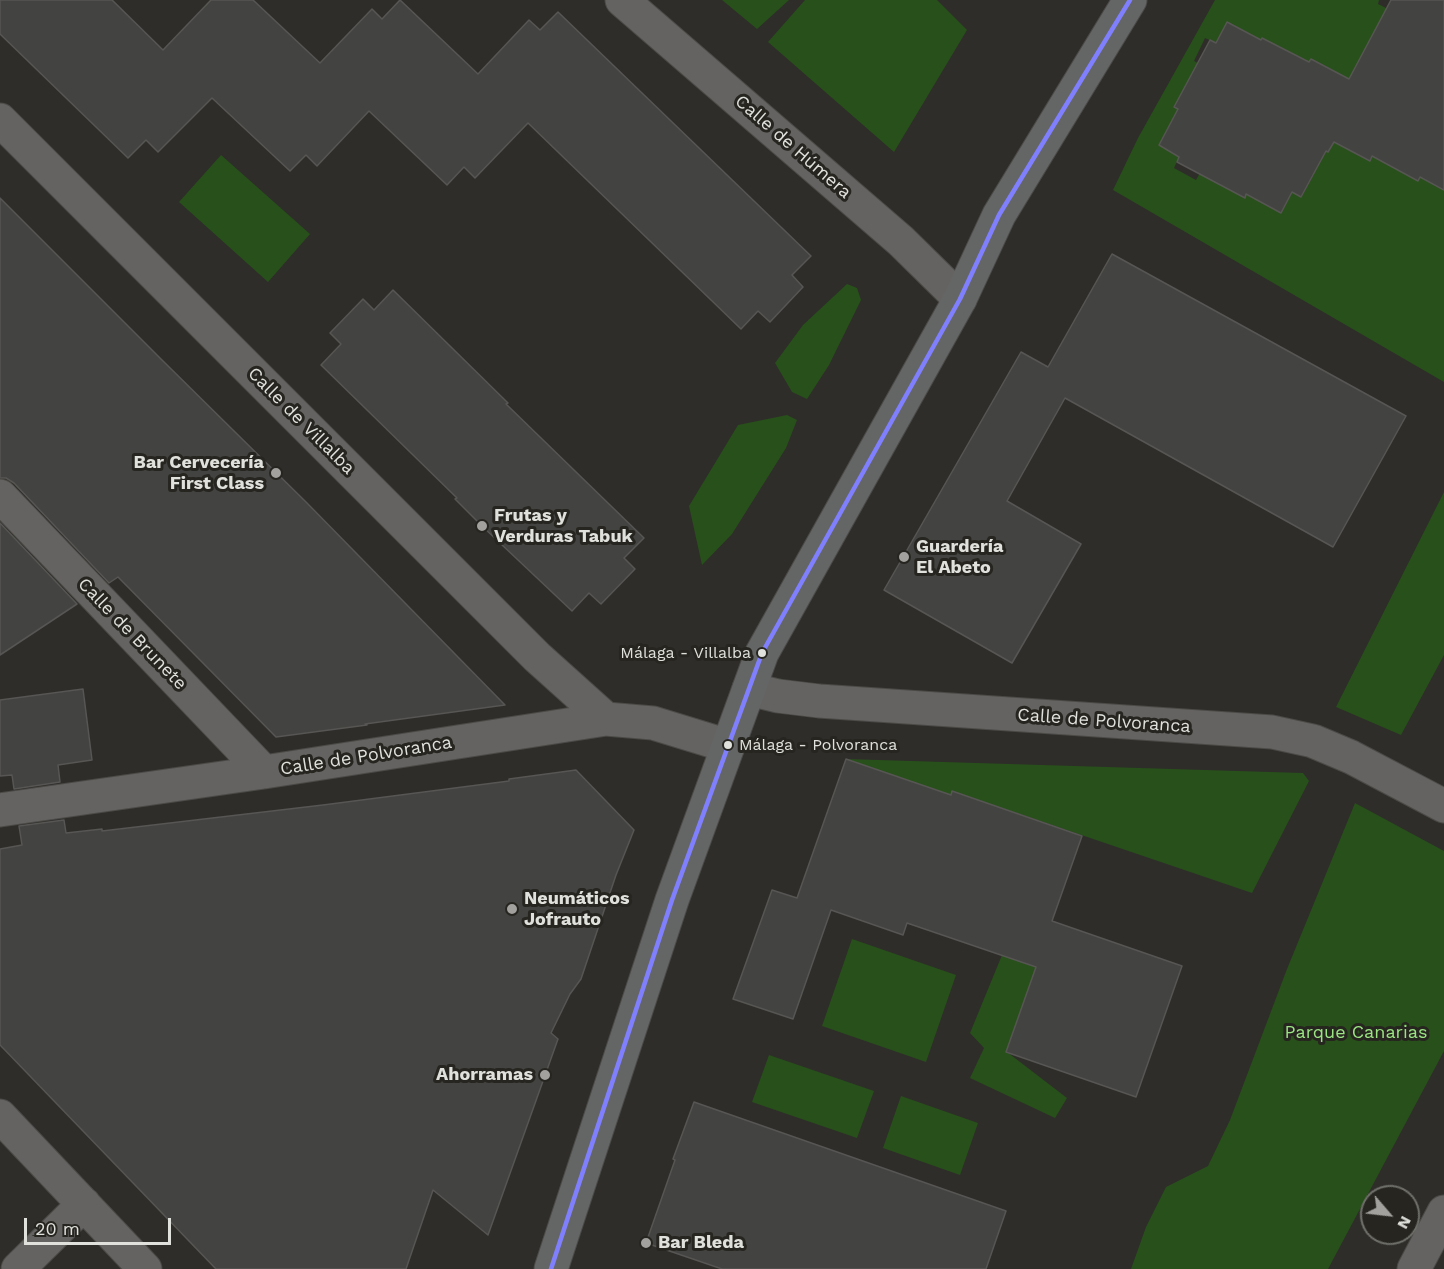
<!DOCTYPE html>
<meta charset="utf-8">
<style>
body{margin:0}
#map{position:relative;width:1444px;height:1269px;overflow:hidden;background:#2e2d2a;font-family:"Work Sans",sans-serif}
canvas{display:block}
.north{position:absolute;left:1360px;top:1185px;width:60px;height:60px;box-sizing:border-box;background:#26251f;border:2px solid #70706b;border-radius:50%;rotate:118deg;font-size:16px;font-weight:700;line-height:24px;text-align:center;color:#e0e0dc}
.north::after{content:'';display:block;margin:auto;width:21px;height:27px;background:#a2a19e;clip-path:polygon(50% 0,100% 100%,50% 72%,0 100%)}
.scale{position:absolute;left:24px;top:1218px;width:147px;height:27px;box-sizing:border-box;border:3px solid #e0e0dc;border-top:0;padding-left:8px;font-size:18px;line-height:21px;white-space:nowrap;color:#e0e0dc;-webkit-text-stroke:4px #26251f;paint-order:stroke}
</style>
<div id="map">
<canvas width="1444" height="1269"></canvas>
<div class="north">N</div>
<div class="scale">20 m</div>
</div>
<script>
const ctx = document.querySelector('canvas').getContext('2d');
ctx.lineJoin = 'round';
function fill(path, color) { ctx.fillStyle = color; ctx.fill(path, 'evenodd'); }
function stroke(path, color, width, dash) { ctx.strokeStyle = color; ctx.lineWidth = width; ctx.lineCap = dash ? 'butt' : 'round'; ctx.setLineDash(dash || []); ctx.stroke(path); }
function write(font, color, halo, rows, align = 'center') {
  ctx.font = font + ' "Work Sans",sans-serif'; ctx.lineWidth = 6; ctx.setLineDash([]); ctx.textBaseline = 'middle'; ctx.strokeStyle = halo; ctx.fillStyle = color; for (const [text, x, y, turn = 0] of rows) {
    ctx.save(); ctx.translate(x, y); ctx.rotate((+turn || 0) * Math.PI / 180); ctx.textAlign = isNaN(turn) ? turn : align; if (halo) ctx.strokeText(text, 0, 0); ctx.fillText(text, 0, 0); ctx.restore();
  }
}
fill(new Path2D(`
 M722,0H789L757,29Z
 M805,0H937L967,30L894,152L768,42Z
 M1215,0H1379L1378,4L1398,14L1349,94L1326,82L1332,70L1311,59L1295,88L1262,38L1261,40L1227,23L1216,43L1205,38L1194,61L1209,69L1175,107L1178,109L1159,145L1179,157L1174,168L1196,180L1213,149L1245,197L1246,194L1281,213L1292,192L1302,196L1314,174L1284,158L1339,131L1386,130L1418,180L1420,177L1444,190V382L1113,190L1138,138Z
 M221,155L310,234L268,282L179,202Z
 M847,284L857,288L861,300L829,365L807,399L792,392L775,363L803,325Z
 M787,415L797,420L786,448L732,534L702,565L689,506L738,425Z
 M1444,492V655L1401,735L1336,707Z
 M846,759L1303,773L1309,781L1252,893L952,791L951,795Z
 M1355,803L1444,851V1051L1328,1269H1131L1146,1227L1166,1187L1208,1166L1230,1120L1287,969Z
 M852,939L956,975L926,1062L822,1026Z
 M1002,955L1036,967L1007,1052L1067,1098L1055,1118L970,1078L984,1048L970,1033Z
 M769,1055L874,1091L857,1138L752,1102Z
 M901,1096L978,1123L960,1175L883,1148Z`), '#28501a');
const building = new Path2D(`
 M0,0H112L163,50L211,0H253L320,63L372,9L382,19L400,0L478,74L529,20L540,30L558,12L811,256L792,275L803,287L770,322L758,311L741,329L528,123L475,178L464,167L447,185L369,111L317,166L306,155L290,171L212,98L158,152L146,140L128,158L0,34Z
 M1391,0H1444V190L1420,177L1418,181L1372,156L1370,161L1334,142L1328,152L1326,151L1301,197L1292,192L1281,213L1246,194L1245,198L1177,162L1179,157L1159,145L1178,109L1174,107L1210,40L1216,43L1227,22L1261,40L1262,38L1309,62L1311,59L1349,79Z
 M0,198L162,360L306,502L505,705L365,724L367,725L276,737L118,577L109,583L14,483L6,478H0Z
 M1112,254L1406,416L1333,547L1065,398L1007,501L1081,544L1012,663L884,590L1021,352L1048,367Z
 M393,290L508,403L506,404L644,538L624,558L635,569L601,604L589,593L572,611L482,526L455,499L457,498L321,365L341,344L330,333L363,299L374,310Z
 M0,523L77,604L0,655Z
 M83,689L92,760L58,765L60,782L14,789L12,775L0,776V700Z
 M846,759L951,795L952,791L1082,836L1052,921L1182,966L1136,1097L1006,1052L1036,967L907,923L903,935L831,910L793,1019L733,999L772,890L797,898Z
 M576,770L634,830L616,875L581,979L570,994L551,1033L558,1039L488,1235L433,1190L406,1269H216L0,1045V849L22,845L19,826L64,820L66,833L102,829V831L323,805L509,781V779Z
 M694,1102L1006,1211L986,1269H722L646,1243L675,1160L673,1159Z`);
fill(building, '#434341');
stroke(building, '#575654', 1.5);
const street = new Path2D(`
 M622,0L901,241L960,299
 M0,120L537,657L606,719
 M0,496L264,772
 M749,689L778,696L819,701L1272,732L1313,741L1351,757L1444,806
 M0,810L264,772L606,719L653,723L728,746
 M0,1116L145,1269
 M18,1269L84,1204
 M1414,1269L1444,1212`);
const secondary = new Path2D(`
 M551,1269L672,900L762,653L960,299L999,215L1130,0`);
stroke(street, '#4b4a47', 35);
stroke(secondary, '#4b4a47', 35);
stroke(street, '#646361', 33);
stroke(secondary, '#646666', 33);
stroke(new Path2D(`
 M551,1269L672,900L762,653L960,299L999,215L1130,0`), '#8080ff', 4.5);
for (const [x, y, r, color] of [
 [276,473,6,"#a2a19e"],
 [482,526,6,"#a2a19e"],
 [904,557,6,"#a2a19e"],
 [762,653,5,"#e0e0dc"],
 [728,745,5,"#e0e0dc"],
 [512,909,6,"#a2a19e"],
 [545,1075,6,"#a2a19e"],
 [646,1243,6,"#a2a19e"]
]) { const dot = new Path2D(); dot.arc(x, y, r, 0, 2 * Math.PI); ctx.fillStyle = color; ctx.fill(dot); stroke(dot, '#26251f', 2); }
write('16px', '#e0e0dc', '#26251f', [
 ["Málaga - Villalba",751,653],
 ["Málaga - Polvoranca",739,745,"left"]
], 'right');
write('18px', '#e0e0dc', '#26251f', [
 ["Calle de Húmera",793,147,41],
 ["Calle de Villalba",301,421,45],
 ["Calle de Brunete",132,634,46],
 ["Calle de Polvoranca",1104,721,4],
 ["Calle de Polvoranca",366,756,-9]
]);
write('bold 18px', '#e0e0dc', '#26251f', [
 ["Bar Cervecería",264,463,"right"],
 ["First Class",264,484,"right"],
 ["Frutas y",494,516],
 ["Verduras Tabuk",494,537],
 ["Guardería",916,547],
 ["El Abeto",916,568],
 ["Neumáticos",524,899],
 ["Jofrauto",524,920],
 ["Ahorramas",533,1075,"right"],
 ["Bar Bleda",658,1243]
], 'left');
write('18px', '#9ae483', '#26251f', [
 ["Parque Canarias",1356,1033]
]);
</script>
